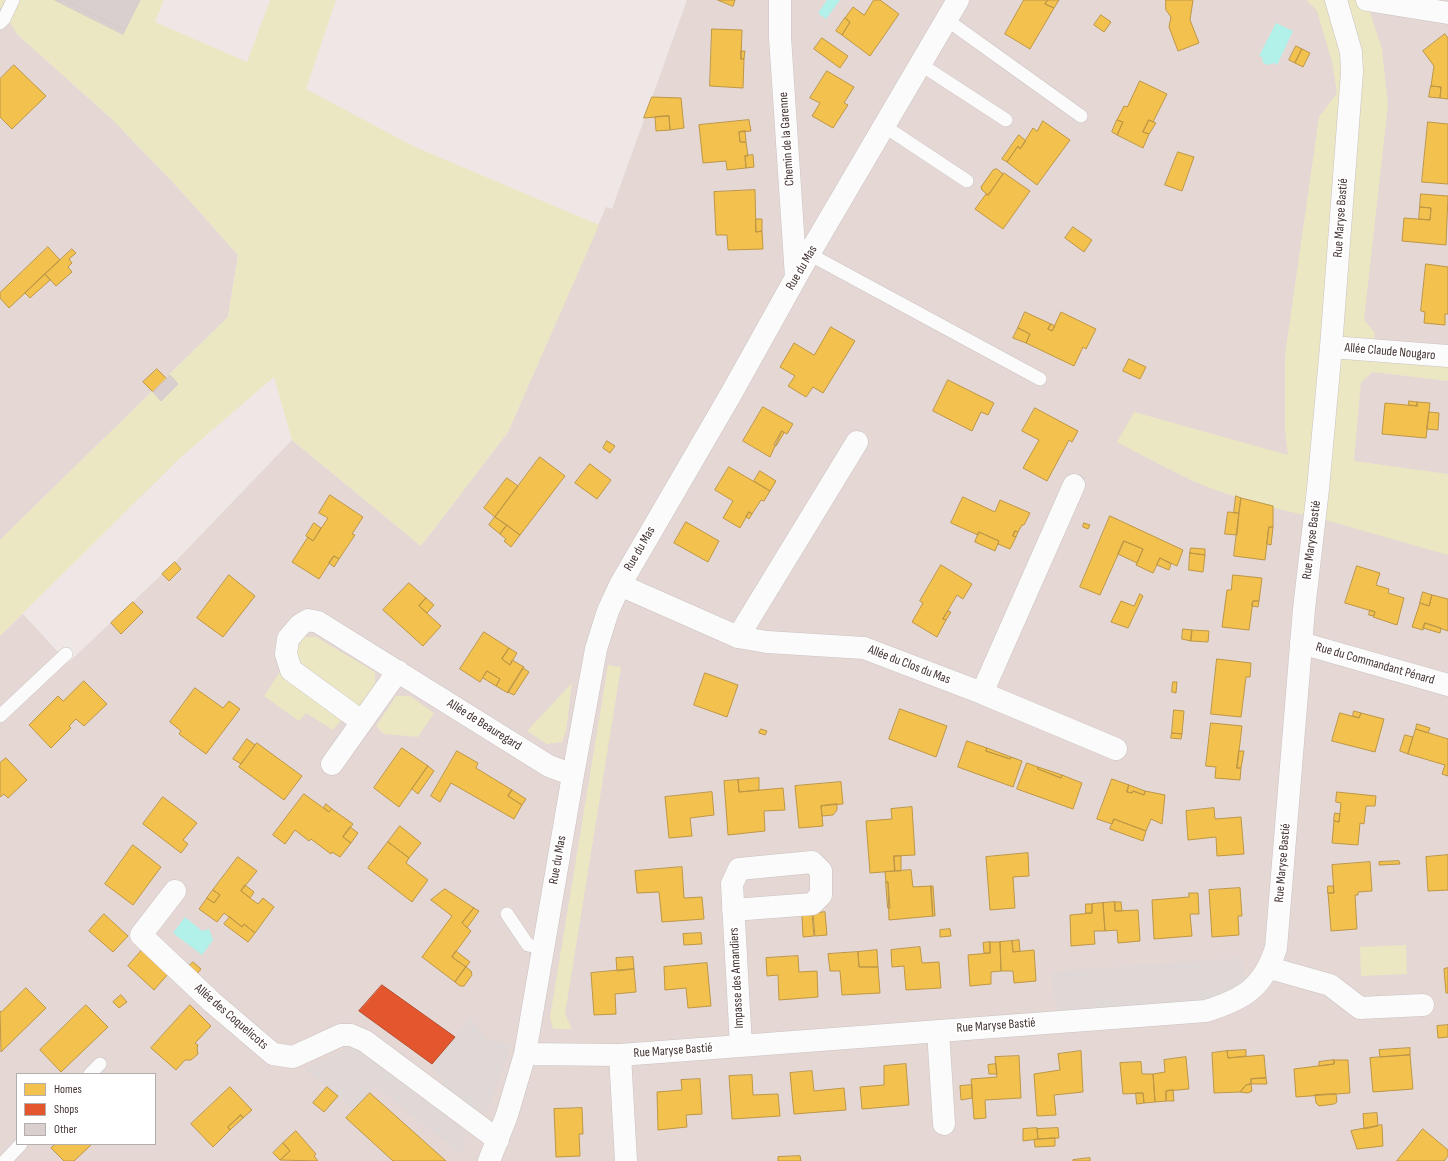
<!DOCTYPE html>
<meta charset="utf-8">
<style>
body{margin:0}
#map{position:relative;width:1448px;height:1161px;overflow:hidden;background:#eee7e5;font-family:"Sofia Sans Condensed",sans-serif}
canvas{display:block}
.legend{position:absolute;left:16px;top:1073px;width:140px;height:72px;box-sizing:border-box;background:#fff;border:1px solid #b4aead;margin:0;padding:5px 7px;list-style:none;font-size:12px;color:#433432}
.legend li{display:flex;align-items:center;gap:8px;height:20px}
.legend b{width:20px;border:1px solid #b4aead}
</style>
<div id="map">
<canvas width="1448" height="1161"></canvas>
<ul class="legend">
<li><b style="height:11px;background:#f2c14e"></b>Homes</li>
<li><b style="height:11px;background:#e4572e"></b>Shops</li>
<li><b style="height:11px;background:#d8cfce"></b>Other</li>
</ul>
</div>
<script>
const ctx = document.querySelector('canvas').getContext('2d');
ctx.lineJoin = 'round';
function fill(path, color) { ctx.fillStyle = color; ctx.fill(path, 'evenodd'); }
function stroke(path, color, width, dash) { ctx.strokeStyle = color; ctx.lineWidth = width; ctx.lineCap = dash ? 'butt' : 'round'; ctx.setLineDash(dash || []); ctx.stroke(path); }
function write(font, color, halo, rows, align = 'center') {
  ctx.font = font + ' "Sofia Sans Condensed",sans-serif'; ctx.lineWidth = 4; ctx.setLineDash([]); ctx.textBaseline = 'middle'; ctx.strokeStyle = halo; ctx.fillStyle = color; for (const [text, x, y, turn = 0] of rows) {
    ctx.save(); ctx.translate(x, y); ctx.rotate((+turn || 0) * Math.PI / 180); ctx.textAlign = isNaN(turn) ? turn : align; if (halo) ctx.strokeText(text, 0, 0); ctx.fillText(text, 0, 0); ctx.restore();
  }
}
fill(new Path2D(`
 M687,0H1448V1161H0V636L23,614L68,663L175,562L292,440L421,546L508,432L606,207L612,209ZM17,1074H155V1144H17Z
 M0,7L18,35L112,119L182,192L238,255L228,317L0,540Z`), '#e5d7d4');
fill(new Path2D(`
 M0,0H164L155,22L247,62L270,0H336L306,89L415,147L599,225L508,432L421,546L292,440L274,377L181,457L0,636V540L228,317L238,255L182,192L112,119L18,35L0,7Z
 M1306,0H1366L1382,49L1388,105L1364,320L1375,333L1373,350L1448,356V381L1373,372L1361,382L1354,461L1448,474V555L1315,517C1277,510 1227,496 1191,480C1166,468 1142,455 1117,442L1134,412L1288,455L1285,430V355L1319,117L1337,93L1332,62L1317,11Z
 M304,637H316L375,672V690L360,707L297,660V648Z
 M608,665L621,667L565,1014L572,1029H553L550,1017Z
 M280,672L344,717L333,730L306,713L299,721L264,696Z
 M572,683L566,731L562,742L547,744L527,731Z
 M396,696H410L434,713L418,737L384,734L376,726Z
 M1406,945L1407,974L1361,976L1360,947Z`), '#ebe7c3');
fill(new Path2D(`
 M1241,958L1248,994L1058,1022L1052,972Z
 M470,1019L487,1039L511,1045L486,1113L452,1096L432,1064Z
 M352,1046L466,1132L462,1154L375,1086L354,1110L306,1069Z`), '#dfd8d6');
fill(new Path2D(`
 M827,0H840L826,19L818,13Z
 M1276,23L1293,31L1277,65L1274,63L1267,65L1263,63L1262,57L1259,56Z
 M185,917L202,931L209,929L213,940L202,955L173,933Z`), '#b2f0ea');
const homes = new Path2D(`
 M718,0H735L733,6Z
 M874,0H880L899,14L870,56L842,35L850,22L845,18L853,7L864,15Z
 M1024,0H1048L1045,4L1054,8L1030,49L1005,34Z
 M1048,0H1059L1054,8L1045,4Z
 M1166,0H1193L1190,20L1199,43L1178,51L1169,27L1171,17L1166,10Z
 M1101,15L1111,22L1104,32L1094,25Z
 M845,18L850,22L842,35L836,31Z
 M712,29L742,30L741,59H744L743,88L710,86Z
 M1445,34L1448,38V99L1440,98L1441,87L1431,86L1434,66L1423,51Z
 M822,38L848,56L840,68L814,49Z
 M1296,46L1302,49L1295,63L1289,60Z
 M1302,49L1310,53L1303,67L1295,63Z
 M741,51H745L744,59H741Z
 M14,65L46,96L12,129L0,117V79Z
 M827,71L854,87L844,103L848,105L833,128L812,116L820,103L810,98Z
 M1140,81L1167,94L1153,122L1149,120L1143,132L1149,134L1143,148L1117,135L1123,122L1117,120L1124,106L1127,107Z
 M1431,86L1441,87L1440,98L1429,97Z
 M652,97L681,98L684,128L670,130L669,116L644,118Z
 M669,116L670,130L656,131L655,117Z
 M749,120L751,131L739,132L740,142H746L748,156H745L746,168L727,170L726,161L703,163L699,125Z
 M1117,120L1123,122L1117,135L1112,132Z
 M1149,120L1156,123L1149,134L1143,132Z
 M1043,121L1070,140L1037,185L1007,162L1018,146L1020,149L1033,128L1037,131Z
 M1428,122L1448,124V184L1422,182Z
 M745,131L746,142H740L739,132Z
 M1019,135L1026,141L1020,149L1018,146L1007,162L1002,159Z
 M1178,152L1194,157L1182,191L1165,185Z
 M753,155L754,167L746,168L745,156Z
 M997,169L1003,174L988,195L982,190L981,187L993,170Z
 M1004,173L1030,191L1003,229L975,209L986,194L988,195Z
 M755,190L756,232L762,231L763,249L728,250L727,235H716L714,192Z
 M1421,194L1448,196L1446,245L1402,241L1404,218L1430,220L1431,208L1420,207Z
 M1420,207L1431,208L1430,220L1419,219Z
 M756,219H762V231L756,232Z
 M1073,227L1092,240L1084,252L1065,238Z
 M48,247L60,260L9,308L0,298V293Z
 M72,249L76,253L69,259L72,263L68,267L72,272L56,286L45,274Z
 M1426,264L1448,267V314H1445V325L1424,323L1425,312L1421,311Z
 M45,274L50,280L30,298L25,293Z
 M1025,312L1051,324L1048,329L1052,331L1061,312L1096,329L1086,349L1083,347L1074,366L1026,343L1030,334L1018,328Z
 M1051,324L1055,326L1052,331L1048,329Z
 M831,327L855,341L823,393L813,387L806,397L788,386L795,376L780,367L794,343L814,355Z
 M1018,328L1030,334L1026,343L1013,338Z
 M1129,359L1146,367L1140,379L1123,371Z
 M157,369L167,379L153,392L143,382Z
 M948,380L994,403L988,415L981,412L972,431L933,411Z
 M1409,401L1417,402V406L1409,405Z
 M1417,402L1430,403L1426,438L1382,434L1385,403L1417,406Z
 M763,407L793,424L787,434L782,431L770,457L743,441Z
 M1035,408L1078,431L1072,442L1069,440L1047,481L1023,468L1039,440L1022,431Z
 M1429,412L1439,413L1438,430L1427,429Z
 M782,431L784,433L776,446L774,445Z
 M607,441L615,446L610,453L603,448Z
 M540,457L565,476L520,535L495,517Z
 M590,464L611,480L597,499L575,483Z
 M729,467L770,491L764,501L761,500L752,514L749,512L740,528L723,518L733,501L715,490Z
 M760,471L776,481L770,491L754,481Z
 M507,478L518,486L495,517L484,508Z
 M330,495L363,517L352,534L355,535L339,559L334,556L319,579L292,562L308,537L313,541L328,518L319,513Z
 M1236,496L1241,498L1239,513H1234Z
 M963,497L995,512L1000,500L1030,513L1024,525H1022L1018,532L1015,531L1013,536L1016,537L1010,549L998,544L999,541L979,532L978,535L951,523Z
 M1241,498L1273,506V527H1269L1265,560L1234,556Z
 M749,512L752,514L749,519L746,517Z
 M1228,512L1239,513L1237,535L1225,534Z
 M1110,516L1183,550L1177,566L1160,558L1153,573L1136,565L1143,549L1124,541L1100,595L1080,587Z
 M495,517L507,525L500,534L489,525Z
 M686,522L719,541L708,562L674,543Z
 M314,523L321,528L313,541L306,536Z
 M1084,523L1090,525L1088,529L1083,527Z
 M507,525L520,535L511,547L504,541L506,539L500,534Z
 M1269,527H1273L1271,545L1267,544Z
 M1015,531L1018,532L1016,537L1013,536Z
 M979,532L999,541L995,551L975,542Z
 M1124,541L1143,549L1137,563L1118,554Z
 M1191,548L1205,549V555L1190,553Z
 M1190,553L1205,555L1203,572L1189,570Z
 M334,556L339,559L334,567L329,563Z
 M1160,558L1171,564L1169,570L1157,565Z
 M175,562L181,569L169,581L162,574Z
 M941,565L972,584L963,599L957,595L943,619L946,620L937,637L912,622L923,603L920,601Z
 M1357,566L1380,573L1376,585L1389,589L1388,593L1404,598L1397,625L1373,617L1375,612L1345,603Z
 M229,575L255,596L223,637L197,618Z
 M1233,575L1262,578L1259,601H1253L1249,630L1222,627L1227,590H1231Z
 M409,583L426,598L419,606L441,626L423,646L383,610Z
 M1423,592L1432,595L1429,606L1420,603Z
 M1140,594L1143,596L1128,628L1111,622L1121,601L1134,606Z
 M1432,595L1448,599V631L1425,623L1423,630L1412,627L1420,603L1429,606Z
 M426,598L434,605L427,613L419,606Z
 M1253,601H1259L1258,607L1252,606Z
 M133,602L143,612L121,634L111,623Z
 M1370,610L1375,612L1374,616L1369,615Z
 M948,611L951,612L946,620L943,619Z
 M1425,623L1441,628L1440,633L1423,628Z
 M1183,629L1192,630L1191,641L1182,639Z
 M1192,630L1209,631L1208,642L1191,641Z
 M484,632L509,648L502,659L510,665L512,660L524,667L508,693L496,686L500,679L487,671L480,682L460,669Z
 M509,648L517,653L510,665L502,659Z
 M1217,659L1251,663L1250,677H1246L1241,717L1211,714Z
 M523,668L529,672L514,695L508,692Z
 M487,671L500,679L496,686L483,678Z
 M705,673L738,685L727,717L694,705Z
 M84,681L107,704L84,726L76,719L69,726L71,728L51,748L29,725L58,696L63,701Z
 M1173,682H1177L1176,693L1172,692Z
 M195,688L223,708L229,701L240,709L206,754L179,734L181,731L170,722Z
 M900,709L947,726L936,757L889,739Z
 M1174,710L1184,711L1182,734L1172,733Z
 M1354,711L1361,713L1359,718L1353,716Z
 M1340,713L1359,718L1361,713L1384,719L1375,752L1332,741Z
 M1211,723L1242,726L1237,768H1241L1240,780L1215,778L1216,767L1206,766Z
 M1417,724L1430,728L1428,733L1416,729Z
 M761,729L767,731L765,735L759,733Z
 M1416,729L1448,739V776L1442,774L1445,765L1408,754Z
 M1172,733L1182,734L1181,739L1171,738Z
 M1405,735L1413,737L1408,754L1400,751Z
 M247,739L255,745L241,764L233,759Z
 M967,741L987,748L986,751L1010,759L1011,757L1022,761L1013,787L958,767Z
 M257,743L302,776L284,800L239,767Z
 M402,748L428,766L399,807L374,788Z
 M987,748L1011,757L1010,759L986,751Z
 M457,751L478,763L476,768L512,790L508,796L522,805L514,819L451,783L440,802L431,796Z
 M1239,751H1244L1241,768H1237Z
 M6,758L27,780L8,798L4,794L0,797V763Z
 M1027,763L1038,767V769L1061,778L1062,775L1082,783L1073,809L1017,789Z
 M428,766L434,771L418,794L412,789Z
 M1038,767L1062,775L1061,778L1038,769Z
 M759,778V790L739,792L738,780Z
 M1112,779L1129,785L1127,792L1132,793L1133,791L1144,795L1145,791L1165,795L1162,824L1151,819L1146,831L1114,819L1112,824L1097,819Z
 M738,780L739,792L783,788L785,810L764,811L765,831L728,835L724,781Z
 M841,782L843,804L821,806L823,826L799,828L795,786Z
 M1129,785L1145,791L1144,795L1133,791L1132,793L1127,792Z
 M512,790L526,799L522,805L508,796Z
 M712,792L714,815L690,818L692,836L669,838L665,797Z
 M1337,792L1376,796L1375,806H1366L1364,824L1360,823L1358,845L1332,843L1334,821L1339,822L1341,803L1336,802Z
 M304,794L329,812L332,809L353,824L343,837L351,843L340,857L332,852L331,854L311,839L309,841L295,830L285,844L273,835Z
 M163,797L197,823L183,840L188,844L181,853L143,824Z
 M326,804L332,809L329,812L324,808Z
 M837,804V810L833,815L822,816L821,806Z
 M912,807L915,855L894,856L895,871L870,873L866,821L892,819L891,809Z
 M1214,808L1215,819L1241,817L1244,854L1217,856L1216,837L1188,840L1186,811Z
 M1335,813L1340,814L1339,822L1334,821Z
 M1114,819L1146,831L1143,841L1110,829Z
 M400,826L421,843L409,858L388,842Z
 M350,827L358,833L351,843L343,837Z
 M388,842L409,858L406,863L428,880L412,902L368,868Z
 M133,845L161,867L133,905L105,884Z
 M1028,853L1029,876L1013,877L1015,908L990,910L986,857Z
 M1448,855V890L1428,891L1426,857Z
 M894,856H901V871H895Z
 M238,857L257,871L241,891L258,904L263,898L274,907L255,933L244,924L242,927L224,913L217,922L199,909L207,898L214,903L220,895L213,890Z
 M1399,861L1400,864L1379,865V862Z
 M1370,862L1372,891L1358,892V895H1355L1357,929L1331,931L1328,893H1334L1332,865Z
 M682,867L684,898L702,897L704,919L662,922L659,892L637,893L635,871Z
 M911,870L913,887L931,886L933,916L889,920L888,882H886L885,872Z
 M886,882H888L890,908H888Z
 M245,885L254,892L250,898L241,891Z
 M931,886H933L935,916H933Z
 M1328,886H1333L1334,893H1328Z
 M1240,888L1242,916H1238L1239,935L1212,937L1209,890Z
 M445,889L474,908L462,923L471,931L452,957L466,967L455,982L422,957L452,916L431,900Z
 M213,890L220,895L214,903L207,898Z
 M1189,893H1198L1199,914H1190L1192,936L1154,939L1152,900L1189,897Z
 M1115,902H1121L1122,911H1115Z
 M1115,902V911L1138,910L1140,941L1118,943L1117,930L1105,931L1103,903Z
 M1103,903L1105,931H1094L1095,944L1071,946L1070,915L1092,913V904Z
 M1086,904H1092V913H1086Z
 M474,908L479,911L467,928L462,923Z
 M825,912L827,935L815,936L813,914Z
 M104,914L128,936L113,952L89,931Z
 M812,914L814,936L803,937L802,915Z
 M230,917L242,927L244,924L255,933L248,942L224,924Z
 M950,929L951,936L940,937V930Z
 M701,933L702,944L684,945L683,934Z
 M1019,940L1020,951L1013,952L1012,941Z
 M1012,941L1013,952L1034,950L1036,981L1014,983L1013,971H1001L1000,942Z
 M990,942V953H984L983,943Z
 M990,942H1000L1001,971L991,972V984L970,986L968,955L990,953Z
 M920,947L922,963L939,962L941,988L906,990L904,966L892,967L891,950Z
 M143,949L169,973L154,990L128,966Z
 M877,950L878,967H859L858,952Z
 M456,951L470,962L466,967L452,957Z
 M858,952L859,967H878L880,993L842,995L840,971H830L828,954Z
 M798,956L799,972L817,971L818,997L779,1000L778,975L767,976L766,958Z
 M633,957L634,969L617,971L616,958Z
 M193,962L201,969L196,975L188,967Z
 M707,963L711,1006L688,1008L686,988L665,990L664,967Z
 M466,967L471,971L472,975L464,986H460L455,982Z
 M1448,968V993H1446L1444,969Z
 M634,969L636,992L615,994L616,1014L594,1015L591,973Z
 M26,988L46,1008L1,1052L0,1011L1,1012Z
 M121,995L127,1002L119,1008L113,1002Z
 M86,1005L108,1027L61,1072L40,1050Z
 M190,1005L211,1026L195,1043L198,1045L197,1048L198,1054L191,1060H185L176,1070L151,1048Z
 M1448,1025V1037L1438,1038L1437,1026Z
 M1410,1048V1055L1380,1057L1379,1050Z
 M1246,1050V1056L1228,1058L1227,1051Z
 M1081,1051L1083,1092L1054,1095L1056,1115L1037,1116L1034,1074L1060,1070L1058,1054Z
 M1227,1051L1228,1058L1264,1055L1266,1078L1251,1079V1084L1246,1085L1240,1092L1214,1093L1212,1053Z
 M1410,1055L1413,1089L1373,1092L1370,1058Z
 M1019,1056L1021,1098L985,1100L986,1118L974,1119L971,1079L997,1077L995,1057Z
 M1186,1057L1189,1089L1166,1091V1101L1155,1102L1153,1074L1165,1072L1164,1060Z
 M1334,1060V1064L1319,1066V1062Z
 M1334,1060H1348L1350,1093L1296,1097L1294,1069L1334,1064Z
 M1141,1062L1142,1074H1153L1155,1102L1144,1103L1143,1093L1123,1094L1120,1063Z
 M906,1064L909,1105L862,1109L860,1087L884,1085V1066Z
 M996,1064L997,1074H989L988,1065Z
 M812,1071L814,1091L844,1088L846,1110L794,1114L790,1073Z
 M752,1075L753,1095L778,1094L780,1116L732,1119L729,1076Z
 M1266,1078L1267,1084H1251V1079Z
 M700,1079L702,1114L686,1115L687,1127L658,1130L657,1092L682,1090L681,1080Z
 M1251,1084L1252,1091L1248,1093L1240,1092L1246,1085Z
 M972,1085V1098L961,1100L960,1086Z
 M230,1087L252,1110L243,1118L241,1115L228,1127L230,1130L213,1147L191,1124Z
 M327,1087L338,1096L324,1112L313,1103Z
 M1173,1090L1174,1101H1166V1091Z
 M370,1093L446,1161H393L346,1118Z
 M1136,1093H1143L1144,1103L1137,1104Z
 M1336,1094L1337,1102L1334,1104L1319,1106L1316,1103L1315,1095Z
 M582,1108L583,1134H579L580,1156L556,1157L554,1109Z
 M1377,1113L1378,1126L1364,1129L1363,1114Z
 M241,1115L243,1118L230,1130L228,1127Z
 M1382,1125L1383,1146L1357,1149L1351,1131Z
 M1037,1128L1038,1139L1023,1141V1129Z
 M1058,1128L1059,1138L1038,1139L1037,1129Z
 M1423,1129L1448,1150V1156L1444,1161H1397Z
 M296,1131L316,1154L314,1156L318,1161L280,1160L290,1151L283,1143Z
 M1055,1138V1146L1035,1147L1034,1140Z
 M283,1143L290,1151L280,1160L273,1153Z
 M56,1144H92L74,1161H64L51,1148Z
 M800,1156L801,1161H778V1157Z
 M1090,1158V1161H1073V1160Z`);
fill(homes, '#f2c14e');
stroke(homes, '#be9746', 1);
const shops = new Path2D(`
 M382,985L455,1037L432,1064L359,1011Z`);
fill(shops, '#e4572e');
stroke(shops, '#b44c2f', 1);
const building = new Path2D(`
 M55,0H64L125,30L123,34Z
 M64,0H140L125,30Z
 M170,375L178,384L161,401L153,392Z`);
fill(building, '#d8cfce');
stroke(building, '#d6cdcb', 1);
const service = new Path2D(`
 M947,20L1081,116
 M0,23L4,19L13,0
 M920,64L1006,120
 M884,126L967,181
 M809,254L1040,379
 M0,716L66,654
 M507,914L528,945L543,948
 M90,1074L100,1064
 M5,1161L21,1144`);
const minor = new Path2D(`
 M780,0V37L796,277
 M1367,0L1448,13
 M1331,347L1448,356
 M620,585L738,637L767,642L864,648L982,693L1116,749
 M738,637L857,442
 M1301,643L1448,685
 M982,693L1074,485
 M361,721L291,670L286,654L288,639L300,625L308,620L318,622L549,766L573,775
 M332,764L398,671
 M175,891L141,935L212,1002L273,1054L293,1057L341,1035H351L365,1041L498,1140
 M733,910L812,904L821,895V871L812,862L739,869L732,884L741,1046
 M1270,968L1330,985L1360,1008L1423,1005
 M938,1031L944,1124
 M525,1054L620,1055L1206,1011C1244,999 1263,988 1276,948L1304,609L1318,489L1331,347L1352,72L1351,52L1336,0
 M620,1055L626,1161
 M489,1161L507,1115L525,1054L573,775L596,649L608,611L620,585L731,394L809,254L958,0`);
stroke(service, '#cac3c1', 14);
stroke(minor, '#cac3c1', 23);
stroke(service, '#fcfbfb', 13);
stroke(minor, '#fcfbfb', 22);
write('13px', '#433432', '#fff', [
 ["Chemin de la Garenne",787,139,-94],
 ["Rue Maryse Bastié",1341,218,-86],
 ["Rue du Mas",802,268,-60],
 ["Allée Claude Nougaro",1390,352,5],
 ["Rue Maryse Bastié",1312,540,-83],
 ["Rue du Mas",640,549,-60],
 ["Rue du Commandant Pénard",1375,664,16],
 ["Allée du Clos du Mas",909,665,21],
 ["Allée de Beauregard",484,725,32],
 ["Rue du Mas",558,860,-80],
 ["Rue Maryse Bastié",1283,863,-85],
 ["Impasse des Amandiers",737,978,-93],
 ["Allée des Coquelicots",231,1017,41],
 ["Rue Maryse Bastié",996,1026,-4],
 ["Rue Maryse Bastié",673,1051,-4]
]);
</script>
